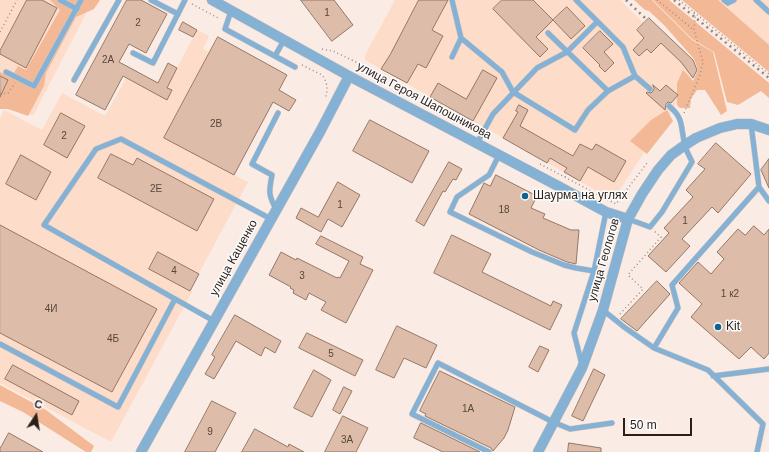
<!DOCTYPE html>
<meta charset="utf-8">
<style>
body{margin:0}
#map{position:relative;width:769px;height:452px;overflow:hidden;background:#faece4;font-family:Helvetica,sans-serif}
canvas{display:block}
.north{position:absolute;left:16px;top:396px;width:40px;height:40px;-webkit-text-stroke:3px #fcfcfc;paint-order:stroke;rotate:12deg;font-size:11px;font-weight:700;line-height:16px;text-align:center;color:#2b1f18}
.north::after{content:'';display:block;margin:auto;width:14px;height:18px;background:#2b1f18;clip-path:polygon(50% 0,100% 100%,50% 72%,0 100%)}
.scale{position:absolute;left:623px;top:418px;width:69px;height:18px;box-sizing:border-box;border:2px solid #2b1f18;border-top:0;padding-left:5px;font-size:12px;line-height:14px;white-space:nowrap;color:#2b1f18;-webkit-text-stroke:3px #fcfcfc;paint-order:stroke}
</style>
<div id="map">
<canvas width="769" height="452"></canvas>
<div class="north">С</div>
<div class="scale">50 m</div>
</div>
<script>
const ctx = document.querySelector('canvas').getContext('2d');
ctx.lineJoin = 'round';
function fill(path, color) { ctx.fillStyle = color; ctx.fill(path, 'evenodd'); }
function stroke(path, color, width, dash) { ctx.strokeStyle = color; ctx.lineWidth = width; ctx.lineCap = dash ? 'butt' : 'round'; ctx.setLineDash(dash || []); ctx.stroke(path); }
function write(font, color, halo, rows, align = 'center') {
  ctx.font = font + ' Helvetica,sans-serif'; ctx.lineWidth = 3; ctx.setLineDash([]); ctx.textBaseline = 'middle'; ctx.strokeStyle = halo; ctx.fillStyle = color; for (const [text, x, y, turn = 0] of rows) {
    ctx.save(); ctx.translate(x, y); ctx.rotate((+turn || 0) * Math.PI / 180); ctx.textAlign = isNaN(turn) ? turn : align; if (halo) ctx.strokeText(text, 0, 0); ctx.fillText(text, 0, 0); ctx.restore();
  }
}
fill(new Path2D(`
 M0,0H79L90,6L33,116L0,99Z
 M395,0H620L644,23L649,18L693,60L697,70L693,78L613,200L365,60V55Z
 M706,0H769V55Z
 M197,30L209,36L203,49L296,100L289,111L273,102L234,175L248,182L190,290L192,292L111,442L0,383V118L4,110L42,130L62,93L105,116L131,69L167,87Z`), '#fdddc9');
fill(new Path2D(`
 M50,0H100L94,9L76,17L46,73L44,86L28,116L8,109H0V72L11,78L18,66L26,70L60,10Z
 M634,0H652L692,40L713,52L727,111L721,115L705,90H697L691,99L690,108H680L677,105V83L683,70L693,81L698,70L694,59L664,25L649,11L645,10Z
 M653,0H669L769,83V98L761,91L738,105L727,102L714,52L692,39Z
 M682,0H718L769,45V72Z
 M667,110L673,121L647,154L630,141L651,120Z
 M0,385L46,410L94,446L91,452H86L23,412L0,401Z`), '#f3b895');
const building = new Path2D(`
 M27,0H42L57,8L26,68L0,54V51Z
 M127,0H141L167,14L146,53L129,44L119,62L158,83L168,63L177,68L167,88L172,90L167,100L123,76L105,110L76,95Z
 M301,0H334L353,25L332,41Z
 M419,0H448L432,30L443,36L426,68L418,64L407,83L381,69L390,55Z
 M502,0H533L553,20L536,37L548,49L540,57L493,9Z
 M567,7L585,26L571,39L553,20Z
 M649,18L693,60L697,70L693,78L681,62L661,43L651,53L647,49L639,56L633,50L644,38L637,30Z
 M183,22L197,30L193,37L179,30Z
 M600,31L613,44L604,52L614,63L605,72L599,66L600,65L583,48Z
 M218,37L287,75L279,90L296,100L289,111L273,102L234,175L164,138Z
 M483,70L497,78L473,121L430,97L438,83L466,99Z
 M0,76L8,80L0,97Z
 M653,85L660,91L666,85L678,95L671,103L668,102L666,104L665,110L646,93L647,92L651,93L653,91L654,89Z
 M519,105L528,110L520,126L573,156L580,144L592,150L596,144L626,161L614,182L588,167L580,181L564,172L567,168L550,158L547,163L503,138L518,112L516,111Z
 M61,113L85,126L67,158L44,145Z
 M370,120L429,151L412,183L353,151Z
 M716,143L751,174L718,213L712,207L682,239L690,246L666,272L648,256L669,233L664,228L693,197L686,190L705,169L698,164Z
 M111,154L133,165L137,158L214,199L197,231L98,178Z
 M21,155L51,172L36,200L6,184Z
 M769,159V188L761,170Z
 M449,162L462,169L456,180L453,179L445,192L443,191L424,226L416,221Z
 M496,175L537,196L531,208L545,214L543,218L571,230H579L576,264L567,262L539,250L469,214L484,183L490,186Z
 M338,182L360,195L342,227L328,219L321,232L296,218L301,208L318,217Z
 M0,225L157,309L112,392L0,333Z
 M754,226L764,235L769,229V353L764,359L751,347L739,359L691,317L702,304L679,283L698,262L711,274L724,259L717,252L738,229L745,235Z
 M452,235L491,254L482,272L551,306L553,301L562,305L550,330L434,273Z
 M321,236L363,257L360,264L373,270L346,323L321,310L326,302L309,293L306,300L293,293L294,290L290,288L291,287L269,275L281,252L296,260L297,258L337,278L338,277L340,278L349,261L316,244Z
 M158,252L199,274L190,291L149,269Z
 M657,281L670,294L637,331L621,319Z
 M235,315L281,341L275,353L265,347L261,356L236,341L214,379L205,374L215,357L212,355Z
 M397,326L437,345L426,368L404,358L394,378L376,370Z
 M307,333L363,360L355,376L299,348Z
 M540,346L549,350L538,372L529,367Z
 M13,365L79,401L72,415L5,379Z
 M594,369L605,375L583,421L572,416Z
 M314,370L331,380L312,417L294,408Z
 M440,371L515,407L508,430L504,438L493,451L491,448L425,416L426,414L420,411Z
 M344,387L352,391L340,414L333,410Z
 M212,401L236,413L215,452H185Z
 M343,416L368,428L356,452H325Z
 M421,423L480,452H443L414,438Z
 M255,429L288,447L289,444L304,452H242Z
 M9,433L43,452H0V449Z
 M569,443L601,448V452H568Z`);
fill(building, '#ddbda9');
stroke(building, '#957765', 1);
const lane = new Path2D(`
 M60,0L77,9
 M151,0L178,14
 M452,0L461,38L502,72L513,92L575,130L588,110L608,91L635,76L650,89
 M576,0L623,47L635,76
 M724,0L728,3L734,0
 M756,0L769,12
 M231,11L225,29L295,67
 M548,33L608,91
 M133,53L153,63L185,0
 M275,56L284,40
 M452,57L461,38
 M6,72L34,86L81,0
 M74,80L119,0
 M477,143L493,114L537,68L567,52L597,22
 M499,155L489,175L457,197L450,212L532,252L564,265L576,268L594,271
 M759,187L769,201
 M276,209C268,195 269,191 272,175L252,164L278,113
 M628,219L650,227L662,212L692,162C690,157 686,151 685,145C680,128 685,119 669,106
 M603,310L624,327L654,348L708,370L763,424L757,452
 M214,321L44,225L96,149L121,139L271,219
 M0,344L118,407L175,299
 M654,348L678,308L672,285L759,187L751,124
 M582,365L574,333L594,271L606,212
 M713,376L769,369
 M489,452L412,414L438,363L553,422L570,429L612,423`);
const street = new Path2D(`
 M212,0L349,76L558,186L606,212L628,219
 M141,452L321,130L349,76
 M538,452L582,368L603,310L628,219L642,194L658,170L671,155L685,145L696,138L720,128L737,124H751L769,130`);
stroke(lane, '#d5c7bf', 6);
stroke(street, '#d5c7bf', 11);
stroke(new Path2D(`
 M657,0L694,30
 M679,0L694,12L695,17L694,30L703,62L700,75L684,113
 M192,4L220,19
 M694,12L769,74
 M0,32L17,0
 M322,49L333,51L360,64L362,71
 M302,65L322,75C328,82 328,91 325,99
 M0,94L8,93L15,83
 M428,107L433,98
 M436,112L441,103
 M455,122L460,114
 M540,164L616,204L647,163
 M565,177L567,174
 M620,314L643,289L628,275L661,237L654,231`), '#9d8f88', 1.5, [1, 3]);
stroke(lane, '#84b1d4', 5);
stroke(street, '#84b1d4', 10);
stroke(new Path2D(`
 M626,0L645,18
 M674,0L769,78`), '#93867f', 2.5, [2, 4]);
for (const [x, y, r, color] of [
 [525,196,4,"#0e6193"],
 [718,327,4,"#0e6193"]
]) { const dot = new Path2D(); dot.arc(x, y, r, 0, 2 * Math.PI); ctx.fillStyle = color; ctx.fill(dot); stroke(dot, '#fcfcfc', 1.5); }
write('10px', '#58463c', null, [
 ["1",327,13],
 ["2",138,23],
 ["2А",108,60],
 ["2В",216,124],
 ["2",64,136],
 ["2Е",156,189],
 ["1",340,205],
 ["18",504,210],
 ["1",685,221],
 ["4",174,271],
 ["3",302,276],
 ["1 к2",730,294],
 ["4И",51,309],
 ["4Б",113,339],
 ["5",331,354],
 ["1А",468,409],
 ["9",210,432],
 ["3А",347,440]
]);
write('12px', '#2b1f18', '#fcfcfc', [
 ["улица Героя Шапошникова",424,101,28],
 ["улица Кащенко",234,258,-61],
 ["улица Геологов",604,260,-74]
]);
write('12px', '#2b1f18', '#fcfcfc', [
 ["Шаурма на углях",533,196],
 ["Kit",726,327]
], 'left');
</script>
